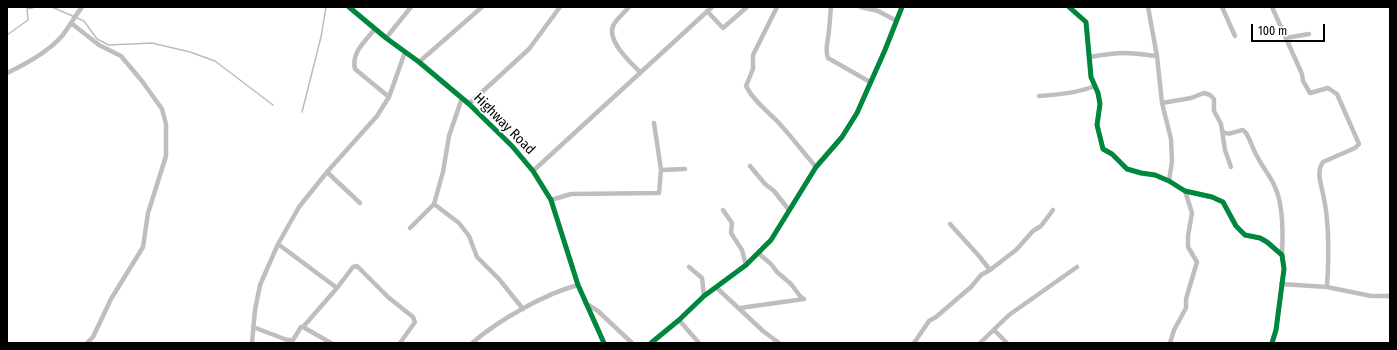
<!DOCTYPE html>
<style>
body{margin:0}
#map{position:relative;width:1397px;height:350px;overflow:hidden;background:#fff;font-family:"Fira Sans Condensed",sans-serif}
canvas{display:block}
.frame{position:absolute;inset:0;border:8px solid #000;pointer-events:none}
.scale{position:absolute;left:1251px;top:24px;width:74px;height:18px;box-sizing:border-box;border:2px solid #000;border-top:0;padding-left:5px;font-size:12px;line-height:14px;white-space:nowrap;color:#000;-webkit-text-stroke:3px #fff;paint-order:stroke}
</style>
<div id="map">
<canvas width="1397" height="350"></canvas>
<div class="frame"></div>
<div class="scale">100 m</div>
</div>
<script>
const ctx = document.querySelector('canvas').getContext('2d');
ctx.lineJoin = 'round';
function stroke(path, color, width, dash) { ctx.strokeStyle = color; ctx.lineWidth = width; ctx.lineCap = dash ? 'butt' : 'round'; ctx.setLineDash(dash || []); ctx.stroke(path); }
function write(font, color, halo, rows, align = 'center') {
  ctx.font = font + ' "Fira Sans Condensed",sans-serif'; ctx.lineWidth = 3.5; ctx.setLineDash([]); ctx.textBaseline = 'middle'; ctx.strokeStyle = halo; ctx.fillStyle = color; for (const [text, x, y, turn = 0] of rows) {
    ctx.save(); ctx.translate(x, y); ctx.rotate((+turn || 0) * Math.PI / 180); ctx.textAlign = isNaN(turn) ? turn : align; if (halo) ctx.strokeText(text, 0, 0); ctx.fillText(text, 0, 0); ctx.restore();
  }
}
stroke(new Path2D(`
 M52,7L84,21L97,39L109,45L152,43L190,52L215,61L273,105
 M7,35L28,20L27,9L36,7
 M302,112L321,37L326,7`), '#bcbcbc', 1.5);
stroke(new Path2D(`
 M349,7L386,38L419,62L469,104L512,146L533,171L551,200L578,285L604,343
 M629,7C624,13 616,19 613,26C607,41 630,62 640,72
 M777,7L753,55V69L746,86C753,100 766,110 777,121C791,136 803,152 816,167
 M831,7C830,15 830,22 829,29C829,39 824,48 828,58L870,82
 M861,7L878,11L897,21
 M1069,7L1086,22L1091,77L1098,93L1100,104L1097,125L1103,149L1112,154L1127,169L1141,173L1155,175L1169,181L1185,191L1212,197L1223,202L1236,226L1245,235L1260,238L1267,242L1282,255L1284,269L1276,330L1272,343
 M1148,7L1157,56L1162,103L1171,139L1172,161L1169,181
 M1222,7L1235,36
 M1272,7L1302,74L1303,81L1310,93L1328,88L1337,94L1359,144L1355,148L1323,162C1316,172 1321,183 1323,194C1330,224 1329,257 1327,287
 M707,11L723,28L747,7
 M71,23L99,45L121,56L142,81L162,109L166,124V156L148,213L143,247L111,299L93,337L87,343
 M375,29C365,41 351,53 355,69L389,97
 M386,38L411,7
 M1286,38L1309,34
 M1089,57C1101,55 1113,53 1125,53C1136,53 1146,55 1157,56
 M419,62L482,7
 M7,73C26,64 48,52 62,36C69,27 75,16 82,7
 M1039,96C1058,95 1077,93 1095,86
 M1162,103L1191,98L1204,93L1210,95L1214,99V111L1221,124L1225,150L1231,167
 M469,104L529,49L560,7
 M1223,132C1230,136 1235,131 1243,130L1246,133C1251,141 1253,150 1258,158C1263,168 1271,177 1275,187C1283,204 1283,236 1282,255
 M750,166L765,184L774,191L789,210
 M661,170L685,169
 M533,171L712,7
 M327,172L360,203
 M551,200L571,194L659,193L661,170L654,123
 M434,204L459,223L469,236L477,257L499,279L523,309
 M723,210L732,223L731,233L742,250L746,265
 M410,228L434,204L443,172L449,136L462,98
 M278,244L337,288
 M689,267L702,278L704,296
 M990,270L1016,250L1033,231L1041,226L1053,210
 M1281,284L1327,287L1371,296H1390
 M717,288L763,331L779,343
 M585,303L598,311L632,343
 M740,308L804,299L800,296L791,284L777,272L771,264L758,253
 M679,320L699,343
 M253,327L287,340H293L301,327H303L337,288L353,267L357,266L388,297L413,317L415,322L400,343
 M303,327L331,343
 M994,330L1007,343
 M252,343L255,310L260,285L278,244L299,207L327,172L377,116L389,97L405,52
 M472,343C499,320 544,294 578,285
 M651,343L679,320L704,296L746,265L771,240L816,167L842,137L857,113L885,50L902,7
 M914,343L929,321L936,317L971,287L981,275L990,270L979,256L950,224
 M980,343L1009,315L1077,267
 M1170,343L1174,330L1186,308V299L1197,262L1188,247V236L1192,213L1185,191`), '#bebebe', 4.5);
stroke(new Path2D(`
 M349,7L386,38L419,62L469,104L512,146L533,171L551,200L578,285L604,343
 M1069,7L1086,22L1091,77L1098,93L1100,104L1097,125L1103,149L1112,154L1127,169L1141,173L1155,175L1169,181L1185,191L1212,197L1223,202L1236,226L1245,235L1260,238L1267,242L1282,255L1284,269L1276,330L1272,343
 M651,343L679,320L704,296L746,265L771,240L816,167L842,137L857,113L885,50L902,7`), '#00873e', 5);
write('14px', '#000', '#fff', [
 ["Highway Road",504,124,45]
]);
</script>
